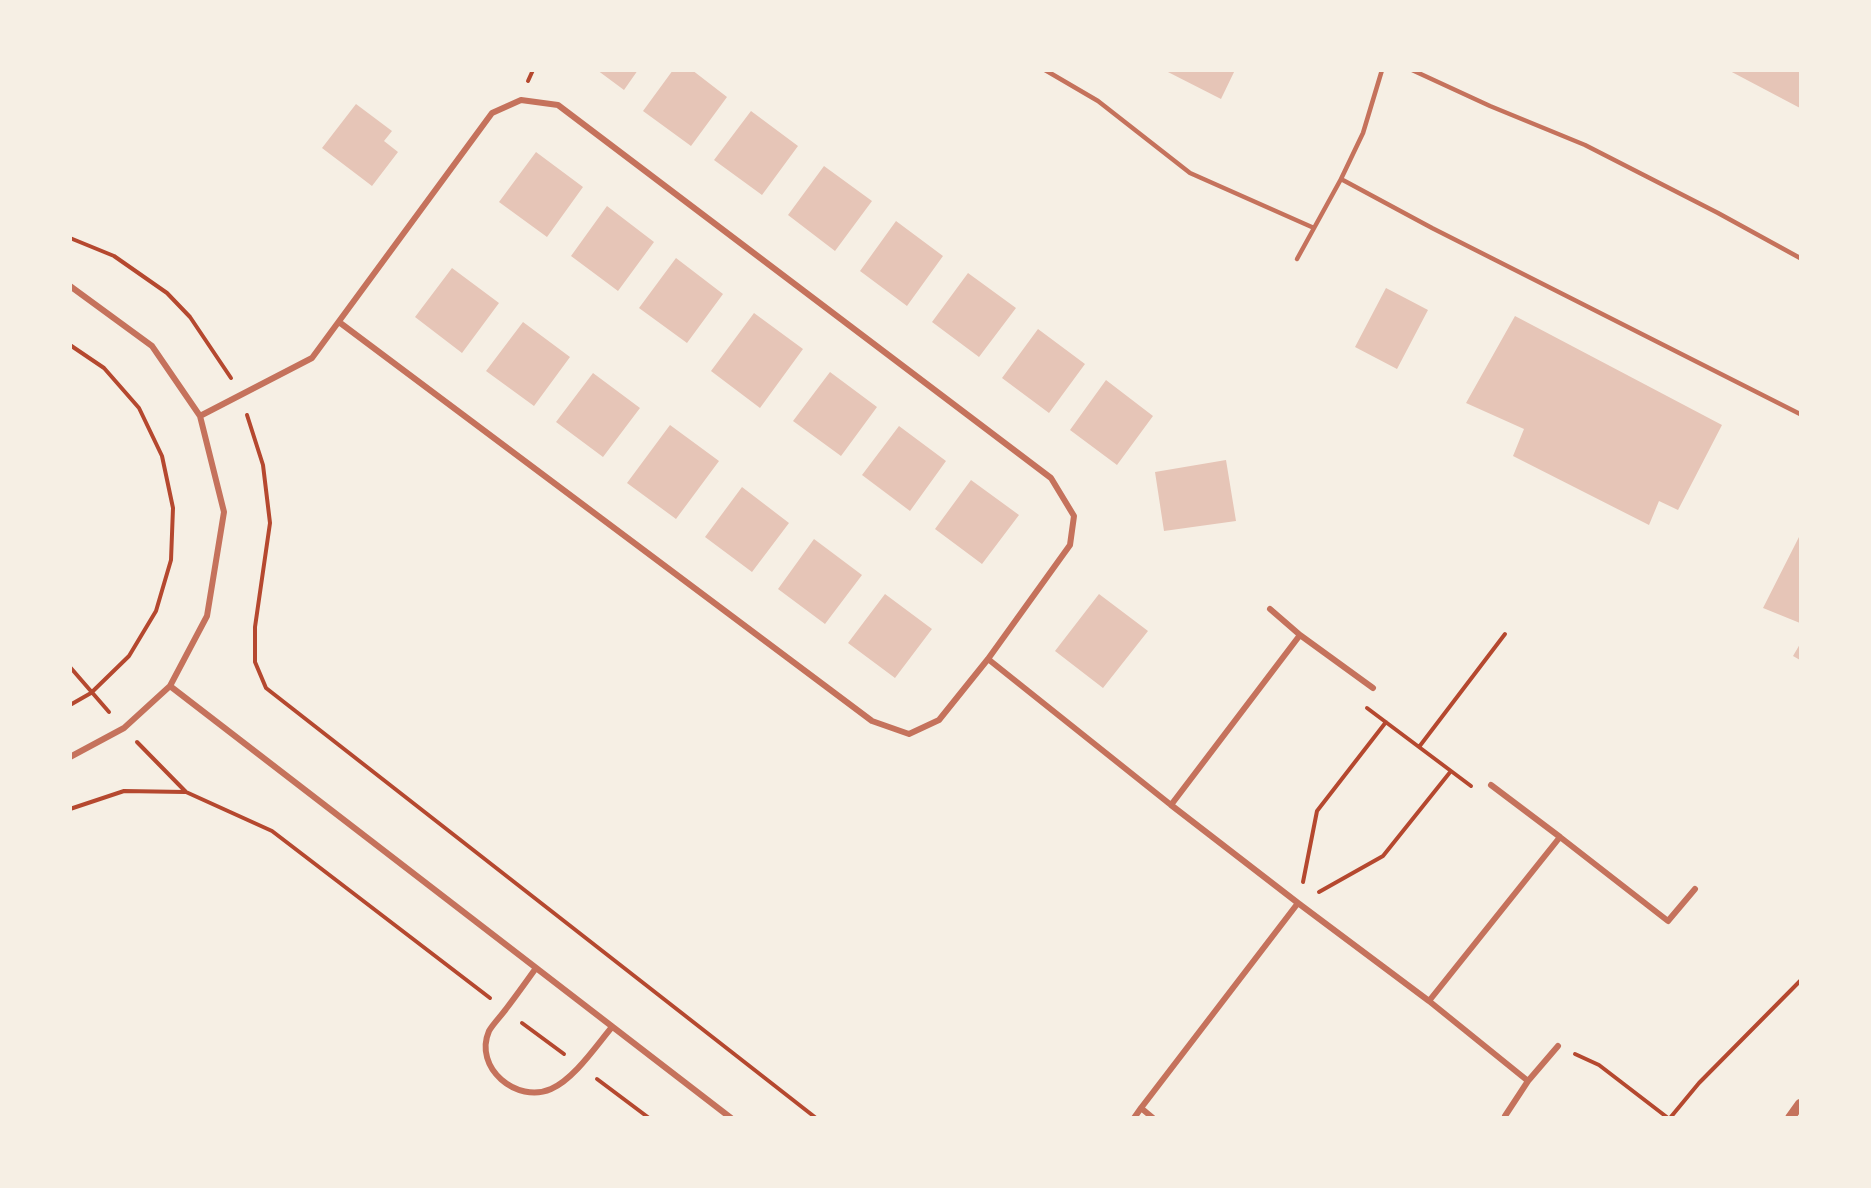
<!DOCTYPE html>
<style>
body{margin:0}
#map{position:relative;width:1871px;height:1188px;overflow:hidden;background:#f6efe4;font-family:"Times New Roman",serif}
canvas{display:block}
.frame{position:absolute;inset:0;border:72px solid #f6efe4;pointer-events:none}
</style>
<div id="map">
<canvas width="1871" height="1188"></canvas>
<div class="frame"></div>
</div>
<script>
const ctx = document.querySelector('canvas').getContext('2d');
ctx.lineJoin = 'round';
function fill(path, color) { ctx.fillStyle = color; ctx.fill(path, 'evenodd'); }
function stroke(path, color, width, dash) { ctx.strokeStyle = color; ctx.lineWidth = width; ctx.lineCap = dash ? 'butt' : 'round'; ctx.setLineDash(dash || []); ctx.stroke(path); }
fill(new Path2D(`
 M597,70H638L624,90Z
 M673,70H692L727,97L691,146L643,111Z
 M1164,70H1235L1221,99Z
 M1728,70H1800V108Z
 M356,104L392,131L384,141L398,152L372,186L322,148Z
 M751,111L798,146L762,195L714,160Z
 M536,152L583,187L547,237L499,202Z
 M824,166L872,201L835,251L788,215Z
 M607,206L654,242L618,291L571,256Z
 M896,221L943,256L907,306L860,271Z
 M676,258L723,294L687,343L639,308Z
 M452,268L499,303L462,353L415,317Z
 M968,273L1016,308L979,357L932,322Z
 M1386,288L1428,310L1397,369L1355,347Z
 M754,313L803,349L760,408L711,371Z
 M1515,316L1722,425L1678,510L1659,501L1649,525L1513,456L1524,429L1466,403Z
 M523,322L570,357L534,406L486,371Z
 M1038,329L1085,364L1049,413L1002,378Z
 M830,372L877,407L841,456L793,421Z
 M593,373L640,408L603,457L556,422Z
 M1106,380L1153,416L1117,465L1070,430Z
 M670,425L719,461L676,519L627,483Z
 M899,426L946,461L910,511L862,475Z
 M1226,460L1236,521L1164,531L1155,472Z
 M971,480L1019,515L982,564L935,529Z
 M742,487L789,523L752,572L705,537Z
 M1800,535V623L1763,608Z
 M814,539L862,575L825,624L778,589Z
 M885,594L932,629L895,678L848,643Z
 M1099,594L1148,631L1103,688L1055,651Z
 M1800,644V660L1793,656Z`), '#e6c5b7');
stroke(new Path2D(`
 M528,81L533,70
 M70,238L114,256L167,293L190,317L231,378
 M70,345L104,368L139,408L162,456L173,508L171,560L156,611L129,656L91,693L70,705
 M247,415L263,465L270,523L255,627V662L266,688L816,1118
 M70,442V443
 M70,667L109,712
 M1367,708L1471,786
 M137,742L186,792L272,831L490,998
 M1419,747L1505,634
 M70,809L124,791L185,792
 M1303,882L1317,811L1386,722
 M1319,892L1383,856L1451,771
 M522,1023L564,1054
 M1575,1054L1599,1065L1668,1118
 M597,1079L649,1118
 M1670,1118L1699,1083L1800,981`), '#b5482f', 4);
stroke(new Path2D(`
 M1045,70L1098,101L1190,173L1314,228
 M1382,70L1363,133L1341,179L1432,228L1800,414
 M1412,70L1490,106L1585,145L1718,213L1800,258
 M1297,259L1341,179`), '#c5725c', 4.5);
stroke(new Path2D(`
 M70,286L152,346L200,416L224,512L207,616L170,686L731,1118
 M200,416L312,358L492,113L521,100L558,105L1051,478L1074,516L1070,545L988,659L939,720L909,734L872,721L339,322
 M1270,609L1300,635L1373,688
 M988,659L1171,805
 M70,757L124,728L170,686
 M1491,785L1560,837
 M1298,903L1171,805L1300,635
 M536,968C526,982 516,996 506,1009C501,1016 493,1024 489,1031C473,1068 517,1104 551,1089C574,1079 596,1046 612,1027
 M1429,1001L1528,1081
 M1505,1116L1528,1081L1558,1046
 M1134,1118L1141,1108
 M1153,1118L1141,1108L1298,903L1429,1001L1560,837L1668,921L1695,889`), '#c5725c', 6);
stroke(new Path2D(`
 M1790,1118L1800,1104`), '#c5725c', 10);
</script>
